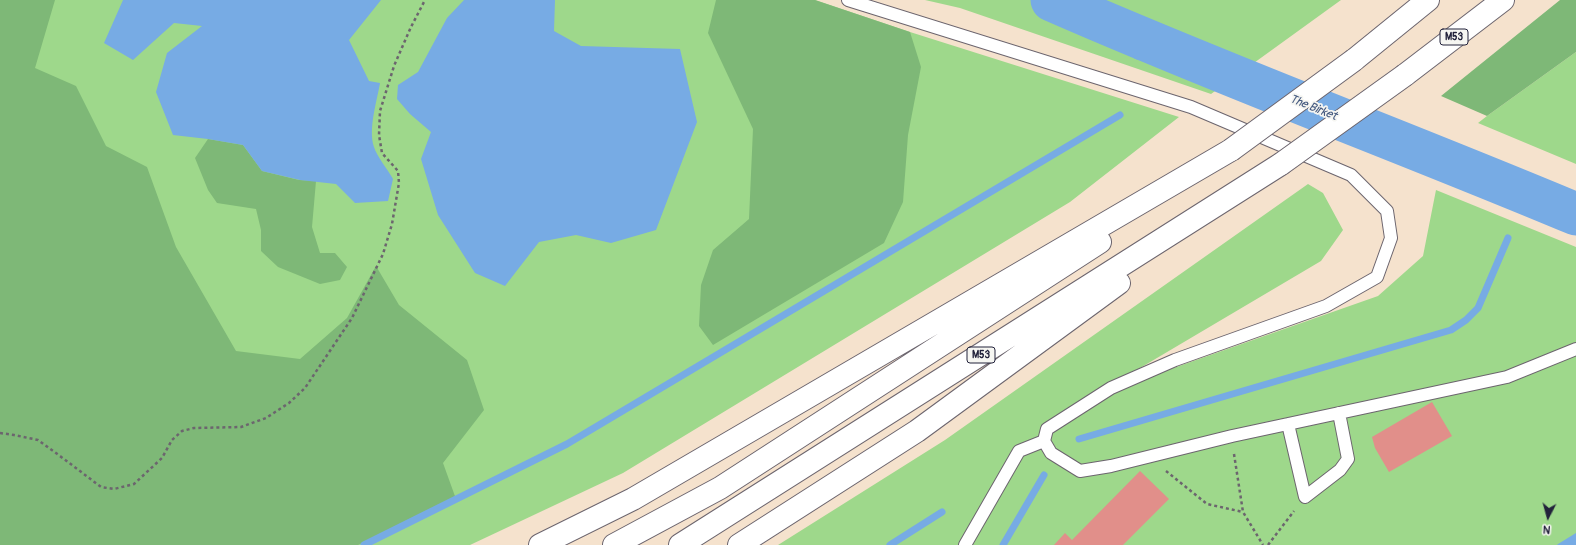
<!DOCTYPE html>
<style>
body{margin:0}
#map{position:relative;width:1576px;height:545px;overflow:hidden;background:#f5e2cd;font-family:Pangolin,sans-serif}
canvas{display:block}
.north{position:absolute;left:1528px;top:497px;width:40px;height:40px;-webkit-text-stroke:3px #f6f6f2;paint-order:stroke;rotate:186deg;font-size:11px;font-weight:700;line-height:16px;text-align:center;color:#22223b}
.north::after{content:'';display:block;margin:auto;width:14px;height:18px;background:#22223b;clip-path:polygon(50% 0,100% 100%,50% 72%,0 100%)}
</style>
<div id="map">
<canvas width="1576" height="545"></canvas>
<div class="north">N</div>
</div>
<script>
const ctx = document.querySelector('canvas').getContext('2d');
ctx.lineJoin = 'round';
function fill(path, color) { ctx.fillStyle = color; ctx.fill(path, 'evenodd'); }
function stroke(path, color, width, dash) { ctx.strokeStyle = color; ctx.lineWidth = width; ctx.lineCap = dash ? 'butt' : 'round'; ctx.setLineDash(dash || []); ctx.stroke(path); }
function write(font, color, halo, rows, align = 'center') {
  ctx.font = font + ' Pangolin,sans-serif'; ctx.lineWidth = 3.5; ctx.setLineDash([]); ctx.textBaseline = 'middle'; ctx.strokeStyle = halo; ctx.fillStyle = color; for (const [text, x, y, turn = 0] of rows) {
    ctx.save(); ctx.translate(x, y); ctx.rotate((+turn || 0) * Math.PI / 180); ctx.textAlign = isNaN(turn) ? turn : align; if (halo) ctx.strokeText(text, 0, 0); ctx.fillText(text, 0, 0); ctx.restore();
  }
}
fill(new Path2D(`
 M0,0H815L910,32L1179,117L1070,202L623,473L470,545H0Z
 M925,0H1341L1211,94L960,8Z
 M1576,52V164L1478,123L1487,116Z
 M1308,184L1323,193L1343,230L1321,261L1091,397L1378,296L1423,256L1436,190L1576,247V545H778L945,440Z`), '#9ed88b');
fill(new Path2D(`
 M0,0H55L35,68L76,86L106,146L147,167L176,247L236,351L300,359L347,318L376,266L399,305L467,360L484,410L443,463L456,499L358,545H0Z
 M716,0H815L910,32L921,67L908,135L903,202L884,243L713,345L699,326L701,285L713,250L749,219L753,129L708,33Z
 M1560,0H1576V52L1487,116L1441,96Z
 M208,139L243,145L262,171L299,180L316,181L312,227L320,253H335L347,267L340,280L320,284L278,267L261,251V230L256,209L217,203L208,190L195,158Z`), '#7eb877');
fill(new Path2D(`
 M123,0H381L349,40L369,81L380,83C377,101 368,129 374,147C376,155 388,170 393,179L388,201L355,203L336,184L300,180L262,171L243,145L208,139L173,135L156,92L167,53L202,26L174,23L133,60L104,43Z
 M464,0H555L554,31L581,46L680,49L697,122L656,230L611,243L576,235L539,242L505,286L475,273L438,215L421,159L431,132L410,114L397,99L398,85L418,72L447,18Z
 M1576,533V545H1557L1558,544Z`), '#77abe4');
stroke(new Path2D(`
 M1137,56L1142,39
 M1508,201V185
 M1079,439L1451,330L1466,320L1478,308L1508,238
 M364,545L567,444L1120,115
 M890,545L942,512
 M1003,545L1044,475`), '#77abe4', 7);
stroke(new Path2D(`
 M1052,0C1225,76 1402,141 1576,214`), '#77abe4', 43);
fill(new Path2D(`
 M1432,402L1452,436L1389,472L1375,448L1372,437Z
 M1140,471L1169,499L1123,545H1054L1065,533L1072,540Z`), '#e18f8a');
const service = new Path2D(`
 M848,0L1191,107L1351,175L1387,211L1391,238L1377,277L1326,306L1175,360L1111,388L1047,429L1044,441L1051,453L1080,471L1111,466L1232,436L1507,377L1576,349
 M1288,424L1305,497L1340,470L1348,459L1339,413
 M965,545L1019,451L1044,441`);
const motorway = new Path2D(`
 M1354,60L1428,0
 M1405,75L1503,0
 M540,545L633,499L1231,150
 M614,545L720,488L1100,242
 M680,545L1281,164
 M739,545L917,431L1119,283`);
stroke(service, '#6c656e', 14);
stroke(motorway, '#6c656e', 24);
stroke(new Path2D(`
 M0,433L14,435L38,440L64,459L101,487L114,489L134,484L162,458L172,440L182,431L194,428L241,427L266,418L289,403L305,388L352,318L383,254L392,224L399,183L398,171L382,153L379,135L380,111L394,66L411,27L425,0
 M1234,454L1243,512L1263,545
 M1166,471L1207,504L1243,512
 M1268,545L1294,511`), '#6c656e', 2.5, [3, 3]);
stroke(service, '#fff', 12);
stroke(motorway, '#fff', 22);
const motorwayBridge = new Path2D(`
 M1231,150L1354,60
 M1281,164L1405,75`);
stroke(motorwayBridge, '#6c656e', 24, []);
stroke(motorwayBridge, '#fff', 22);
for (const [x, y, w] of [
 [1454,37,28],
 [981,355,28]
]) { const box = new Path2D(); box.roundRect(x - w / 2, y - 8, w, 16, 3); ctx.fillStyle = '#f6f6f2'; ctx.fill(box); stroke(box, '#22223b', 1); }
write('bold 10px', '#22223b', null, [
 ["M53",1454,37],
 ["M53",981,355]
]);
write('italic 12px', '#44597f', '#f6f6f2', [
 ["The Birket",1313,108,22]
]);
</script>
